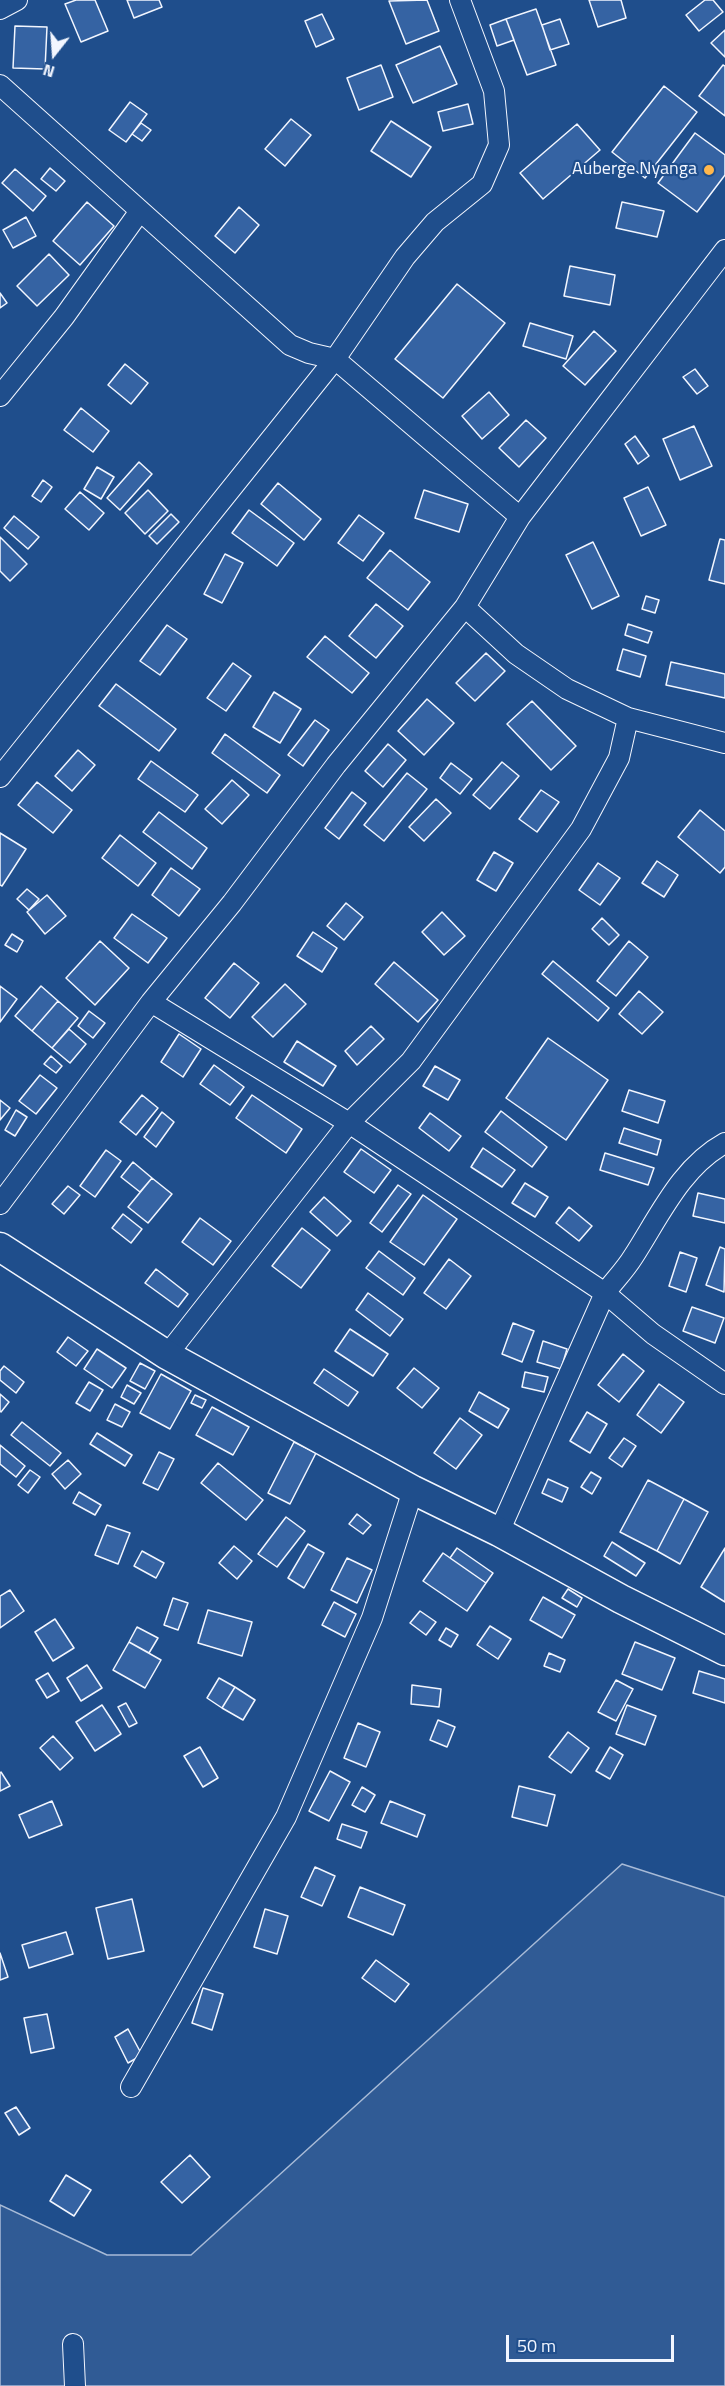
<!DOCTYPE html>
<style>
body{margin:0}
#map{position:relative;width:725px;height:2386px;overflow:hidden;background:#1f4e8c;font-family:"Titillium Web",sans-serif}
canvas{display:block}
.north{position:absolute;left:24px;top:24px;width:60px;height:60px;-webkit-text-stroke:4px #1f4e8c;paint-order:stroke;rotate:197deg;font-size:16px;font-weight:700;line-height:24px;text-align:center;color:#f2f6ff}
.north::after{content:'';display:block;margin:auto;width:21px;height:27px;background:#f2f6ff;clip-path:polygon(50% 0,100% 100%,50% 72%,0 100%)}
.scale{position:absolute;left:506px;top:2335px;width:168px;height:27px;box-sizing:border-box;border:3px solid #f2f6ff;border-top:0;padding-left:8px;font-size:18px;line-height:21px;white-space:nowrap;color:#f2f6ff;-webkit-text-stroke:4px #1f4e8c;paint-order:stroke}
</style>
<div id="map">
<canvas width="725" height="2386"></canvas>
<div class="north">N</div>
<div class="scale">50 m</div>
</div>
<script>
const ctx = document.querySelector('canvas').getContext('2d');
ctx.lineJoin = 'round';
function fill(path, color) { ctx.fillStyle = color; ctx.fill(path, 'evenodd'); }
function stroke(path, color, width, dash) { ctx.strokeStyle = color; ctx.lineWidth = width; ctx.lineCap = dash ? 'butt' : 'round'; ctx.setLineDash(dash || []); ctx.stroke(path); }
function write(font, color, halo, rows, align = 'center') {
  ctx.font = font + ' "Titillium Web",sans-serif'; ctx.lineWidth = 4.5; ctx.setLineDash([]); ctx.textBaseline = 'middle'; ctx.strokeStyle = halo; ctx.fillStyle = color; for (const [text, x, y, turn = 0] of rows) {
    ctx.save(); ctx.translate(x, y); ctx.rotate((+turn || 0) * Math.PI / 180); ctx.textAlign = isNaN(turn) ? turn : align; if (halo) ctx.strokeText(text, 0, 0); ctx.fillText(text, 0, 0); ctx.restore();
  }
}
const built = new Path2D(`
 M622,1864L725,1897V2386H0V2205L107,2255H191Z`);
fill(built, '#305b95');
stroke(built, '#a8bbd7', 1.5);
const building = new Path2D(`
 M76,0H95L108,31L81,42L65,4Z
 M127,0H159L162,7L134,18Z
 M427,0L439,31L406,44L389,1Z
 M589,0H621L626,18L598,27Z
 M705,0H713L723,12L699,31L686,15Z
 M536,9L556,65L527,75L506,19Z
 M322,14L334,39L316,47L305,21Z
 M506,19L514,40L497,46L490,25Z
 M560,19L569,44L550,50L542,25Z
 M15,26L47,27L45,69L13,68Z
 M725,30V57L711,43Z
 M440,46L457,84L413,103L396,65Z
 M381,65L393,97L359,110L347,78Z
 M723,65L725,66V116L699,96Z
 M664,86L697,112L645,178L612,152Z
 M130,102L147,114L126,142L109,130Z
 M468,104L473,124L443,131L438,112Z
 M291,119L311,135L285,166L265,149Z
 M391,121L431,147L411,177L371,151Z
 M141,123L151,130L142,141L132,134Z
 M577,124L600,150L543,199L520,173Z
 M695,133L725,155V175L697,212L658,183Z
 M50,168L65,181L56,191L41,179Z
 M15,169L46,196L33,211L2,183Z
 M87,202L114,226L80,265L53,241Z
 M622,202L664,211L657,237L616,228Z
 M239,207L259,225L235,253L215,236Z
 M26,217L36,236L13,248L3,230Z
 M49,254L69,275L37,306L17,286Z
 M570,266L615,275L610,305L564,296Z
 M457,284L505,323L443,398L395,359Z
 M0,293L7,303L0,308Z
 M530,323L573,336L566,359L523,346Z
 M594,331L616,351L585,385L563,366Z
 M125,364L148,383L131,404L108,385Z
 M695,369L708,386L697,394L683,377Z
 M489,392L509,415L482,439L462,416Z
 M81,408L109,431L93,452L64,430Z
 M526,420L546,438L519,467L499,448Z
 M694,426L712,466L680,480L663,439Z
 M635,436L649,456L638,464L625,444Z
 M139,462L152,474L120,510L107,498Z
 M97,467L114,477L101,499L84,489Z
 M43,480L52,487L41,502L32,496Z
 M278,483L321,519L304,540L261,504Z
 M648,487L666,525L641,536L624,498Z
 M148,490L168,511L145,534L125,513Z
 M424,490L468,504L459,532L415,518Z
 M80,492L104,513L89,530L65,509Z
 M249,510L294,543L277,566L232,533Z
 M171,514L179,522L157,544L149,536Z
 M359,515L384,533L363,561L338,543Z
 M14,516L39,537L28,549L4,528Z
 M0,537L27,564L10,581L0,571Z
 M720,539L725,540V584L709,580Z
 M593,542L619,596L592,609L566,555Z
 M390,550L430,582L408,610L367,578Z
 M225,554L243,563L222,603L204,594Z
 M646,596L659,600L655,613L642,609Z
 M376,604L403,626L376,658L349,636Z
 M628,624L652,632L648,643L625,635Z
 M167,625L187,639L160,675L140,661Z
 M325,636L369,673L352,693L307,657Z
 M623,649L646,656L640,677L617,670Z
 M486,653L505,671L475,701L456,683Z
 M671,662L725,674V698L666,685Z
 M233,663L251,676L226,711L207,698Z
 M116,684L176,729L159,751L99,706Z
 M274,692L301,709L280,743L253,727Z
 M427,699L454,723L424,755L398,731Z
 M532,701L576,746L551,770L507,724Z
 M315,720L329,730L303,766L288,755Z
 M225,734L280,775L267,793L212,753Z
 M388,744L406,760L383,787L365,771Z
 M78,750L95,765L72,791L55,776Z
 M151,761L198,795L185,812L138,779Z
 M502,762L519,776L490,809L473,795Z
 M451,763L472,779L460,794L440,778Z
 M407,773L427,789L384,841L364,825Z
 M232,780L249,795L222,824L205,809Z
 M37,782L72,810L53,833L18,805Z
 M541,790L559,802L537,832L519,819Z
 M352,792L366,803L339,839L325,828Z
 M436,799L451,813L424,841L409,827Z
 M700,810L725,831V867L720,873L678,837Z
 M159,812L207,848L192,869L143,832Z
 M0,833L26,849L2,886L0,885Z
 M120,835L156,863L138,886L102,858Z
 M494,852L513,863L496,891L477,880Z
 M657,861L678,875L664,897L642,883Z
 M598,863L620,878L600,905L579,890Z
 M171,868L200,889L179,916L152,895Z
 M27,889L39,899L29,910L17,899Z
 M47,895L66,916L45,934L27,912Z
 M346,903L363,917L344,940L327,926Z
 M442,912L465,936L444,955L422,932Z
 M132,914L167,938L148,963L114,938Z
 M602,918L619,935L609,945L592,929Z
 M313,932L337,948L322,972L297,956Z
 M12,934L23,941L17,952L5,945Z
 M100,941L129,968L95,1005L66,978Z
 M629,941L648,957L616,996L597,981Z
 M553,961L609,1008L598,1021L542,974Z
 M394,962L438,1000L418,1022L375,984Z
 M234,963L259,983L230,1018L205,998Z
 M285,984L306,1004L273,1037L252,1017Z
 M0,986L17,999L0,1022Z
 M41,986L58,1001L32,1031L15,1016Z
 M639,991L663,1012L642,1034L619,1014Z
 M58,1001L78,1018L52,1048L32,1031Z
 M89,1011L105,1023L93,1038L78,1026Z
 M371,1026L384,1039L357,1065L345,1051Z
 M69,1029L86,1044L70,1063L52,1048Z
 M179,1034L201,1049L183,1077L161,1062Z
 M548,1038L608,1080L566,1140L506,1098Z
 M297,1041L336,1066L323,1086L284,1062Z
 M51,1056L62,1066L56,1073L44,1064Z
 M214,1065L244,1087L230,1105L200,1084Z
 M435,1066L460,1080L448,1100L423,1086Z
 M40,1075L57,1088L36,1114L19,1101Z
 M629,1090L665,1101L658,1123L622,1111Z
 M142,1095L158,1108L136,1135L120,1122Z
 M252,1095L302,1129L286,1153L236,1118Z
 M0,1100L10,1108L0,1120Z
 M16,1110L27,1117L15,1136L5,1130Z
 M501,1111L547,1147L532,1167L485,1132Z
 M162,1112L174,1122L156,1147L144,1137Z
 M430,1113L461,1136L449,1151L419,1128Z
 M624,1128L661,1140L657,1155L619,1143Z
 M483,1148L515,1170L502,1187L471,1167Z
 M361,1149L391,1170L374,1193L344,1172Z
 M106,1150L121,1161L95,1197L80,1186Z
 M605,1153L654,1168L648,1185L600,1170Z
 M133,1162L152,1178L140,1192L121,1177Z
 M152,1178L172,1194L148,1223L128,1207Z
 M525,1183L548,1197L535,1217L512,1203Z
 M398,1185L411,1194L382,1232L370,1223Z
 M68,1186L80,1195L64,1214L52,1204Z
 M698,1193L725,1199V1223L693,1216Z
 M423,1195L457,1219L424,1265L390,1242Z
 M324,1197L351,1221L337,1236L310,1212Z
 M569,1207L592,1226L579,1241L556,1223Z
 M123,1214L142,1229L131,1243L112,1228Z
 M200,1218L231,1241L213,1265L182,1242Z
 M302,1228L330,1250L301,1288L272,1266Z
 M720,1247L725,1249L724,1292L706,1285Z
 M379,1251L415,1278L403,1295L366,1268Z
 M680,1252L697,1258L686,1292L669,1286Z
 M449,1259L471,1276L446,1309L424,1293Z
 M156,1269L188,1294L178,1307L145,1283Z
 M368,1293L403,1319L390,1336L356,1310Z
 M692,1307L724,1318L715,1343L683,1331Z
 M513,1323L534,1331L522,1362L502,1354Z
 M350,1329L388,1354L373,1376L335,1351Z
 M68,1337L88,1351L76,1366L57,1352Z
 M543,1341L567,1349L561,1369L537,1362Z
 M97,1349L126,1368L112,1388L84,1369Z
 M623,1354L644,1371L619,1402L598,1385Z
 M140,1363L155,1371L145,1389L130,1381Z
 M4,1366L24,1382L16,1393L0,1380V1371Z
 M414,1368L439,1388L422,1408L397,1388Z
 M324,1369L358,1392L348,1406L314,1383Z
 M525,1372L548,1377L544,1392L522,1387Z
 M161,1374L191,1391L170,1429L140,1413Z
 M89,1382L103,1390L90,1411L76,1403Z
 M659,1384L684,1402L661,1433L637,1415Z
 M127,1385L141,1393L134,1404L121,1397Z
 M479,1392L509,1409L498,1428L469,1411Z
 M0,1394L9,1402L1,1412L0,1411Z
 M195,1395L206,1400L202,1408L191,1403Z
 M115,1404L130,1412L122,1427L107,1420Z
 M212,1407L249,1427L233,1455L196,1435Z
 M587,1412L607,1424L590,1453L570,1441Z
 M460,1418L482,1435L456,1469L434,1453Z
 M22,1422L61,1453L50,1466L11,1435Z
 M97,1433L132,1455L125,1466L90,1444Z
 M624,1438L636,1446L622,1467L609,1458Z
 M294,1442L316,1453L290,1504L268,1493Z
 M0,1445L25,1466L16,1477L0,1464Z
 M159,1452L174,1459L158,1490L143,1483Z
 M68,1460L81,1474L65,1489L52,1474Z
 M218,1463L263,1500L246,1520L201,1483Z
 M30,1470L40,1477L28,1493L18,1485Z
 M591,1472L601,1478L592,1494L581,1487Z
 M548,1479L568,1488L562,1502L542,1493Z
 M648,1480L684,1499L657,1551L620,1532Z
 M79,1492L101,1505L95,1515L73,1503Z
 M684,1499L708,1512L680,1564L657,1551Z
 M357,1514L371,1525L363,1534L349,1524Z
 M286,1517L305,1531L277,1567L258,1554Z
 M107,1525L130,1533L118,1564L95,1555Z
 M612,1542L645,1563L636,1576L604,1556Z
 M308,1544L324,1553L304,1588L288,1578Z
 M234,1546L252,1561L237,1579L219,1563Z
 M457,1548L493,1573L486,1583L450,1558Z
 M725,1548V1602L701,1587Z
 M142,1551L164,1563L156,1578L134,1566Z
 M443,1553L486,1583L467,1611L423,1581Z
 M347,1558L372,1570L357,1603L331,1590Z
 M568,1589L582,1598L577,1607L562,1598Z
 M10,1590L24,1611L0,1628V1596Z
 M543,1597L575,1615L562,1638L530,1620Z
 M173,1598L188,1603L178,1630L164,1625Z
 M334,1602L356,1614L345,1637L322,1625Z
 M208,1610L252,1622L242,1656L198,1643Z
 M420,1611L436,1622L426,1635L410,1623Z
 M55,1619L74,1648L53,1661L35,1632Z
 M490,1626L511,1639L498,1659L477,1645Z
 M137,1627L158,1638L149,1653L129,1642Z
 M446,1628L458,1635L451,1647L439,1640Z
 M129,1642L161,1660L145,1688L113,1670Z
 M635,1642L675,1658L662,1690L622,1674Z
 M549,1653L565,1660L560,1672L544,1666Z
 M87,1665L102,1688L81,1701L67,1678Z
 M699,1671L725,1679V1703L693,1693Z
 M48,1673L59,1691L47,1698L36,1680Z
 M219,1678L235,1687L222,1708L207,1698Z
 M616,1680L633,1689L616,1721L598,1712Z
 M412,1685L441,1689L439,1707L411,1704Z
 M235,1687L255,1700L243,1720L222,1708Z
 M126,1703L137,1723L129,1727L118,1707Z
 M102,1705L121,1734L95,1751L76,1722Z
 M627,1705L656,1716L645,1745L616,1734Z
 M438,1720L455,1727L447,1747L430,1740Z
 M358,1723L380,1732L366,1767L344,1758Z
 M568,1732L589,1748L571,1773L549,1757Z
 M53,1736L73,1758L60,1770L40,1748Z
 M200,1747L218,1778L203,1787L184,1756Z
 M610,1747L623,1755L610,1779L596,1771Z
 M330,1771L350,1782L329,1821L309,1811Z
 M1,1772L10,1786L0,1791V1773Z
 M519,1786L555,1795L547,1826L512,1817Z
 M362,1787L375,1795L365,1812L352,1805Z
 M52,1801L62,1825L29,1838L19,1815Z
 M390,1801L425,1815L417,1837L381,1823Z
 M342,1824L367,1832L361,1848L337,1839Z
 M315,1867L335,1876L322,1906L301,1897Z
 M360,1887L405,1905L393,1935L348,1917Z
 M132,1899L144,1951L108,1959L96,1908Z
 M265,1909L288,1916L277,1954L254,1947Z
 M66,1932L73,1954L29,1968L22,1945Z
 M0,1953L8,1977L0,1980Z
 M376,1960L409,1984L395,2002L362,1978Z
 M203,1988L223,1994L212,2030L192,2023Z
 M47,2014L54,2048L31,2053L24,2018Z
 M128,2029L142,2055L128,2063L115,2037Z
 M16,2107L30,2128L19,2135L5,2113Z
 M190,2155L210,2177L182,2203L161,2182Z
 M66,2175L91,2190L74,2216L50,2201Z`);
fill(building, '#3563a3');
stroke(building, '#f2f6ff', 1.5);
const minor = new Path2D(`
 M0,9L17,0
 M0,85L290,345L309,353L335,359L520,517
 M0,396L64,317L140,211
 M465,607L516,654L567,689L628,718L725,743
 M0,777L335,359L405,257L435,222L482,184L499,145L494,91L460,0
 M151,1002L349,1123L605,1293L499,1532
 M725,1143C681,1167 659,1217 633,1257C625,1270 614,1281 605,1293L653,1334L725,1384
 M0,1204L151,1002L232,903L336,765L465,607L520,517L725,250
 M167,1355L349,1123L411,1061L581,829L619,758L628,718
 M131,2087L286,1817L372,1618L413,1490
 M73,2344L75,2386`);
const secondary = new Path2D(`
 M0,1247L167,1355L413,1490L499,1532L621,1599L725,1651`);
stroke(minor, '#f2f6ff', 22);
stroke(secondary, '#f2f6ff', 31);
stroke(minor, '#1f4e8c', 20);
stroke(secondary, '#1f4e8c', 28);
for (const [x, y, r, color] of [
 [709,170,6,"#ffb74d"]
]) { const dot = new Path2D(); dot.arc(x, y, r, 0, 2 * Math.PI); ctx.fillStyle = color; ctx.fill(dot); stroke(dot, '#1f4e8c', 2); }
write('18px', '#f2f6ff', '#1f4e8c', [
 ["Auberge Nyanga",697,170]
], 'right');
</script>
